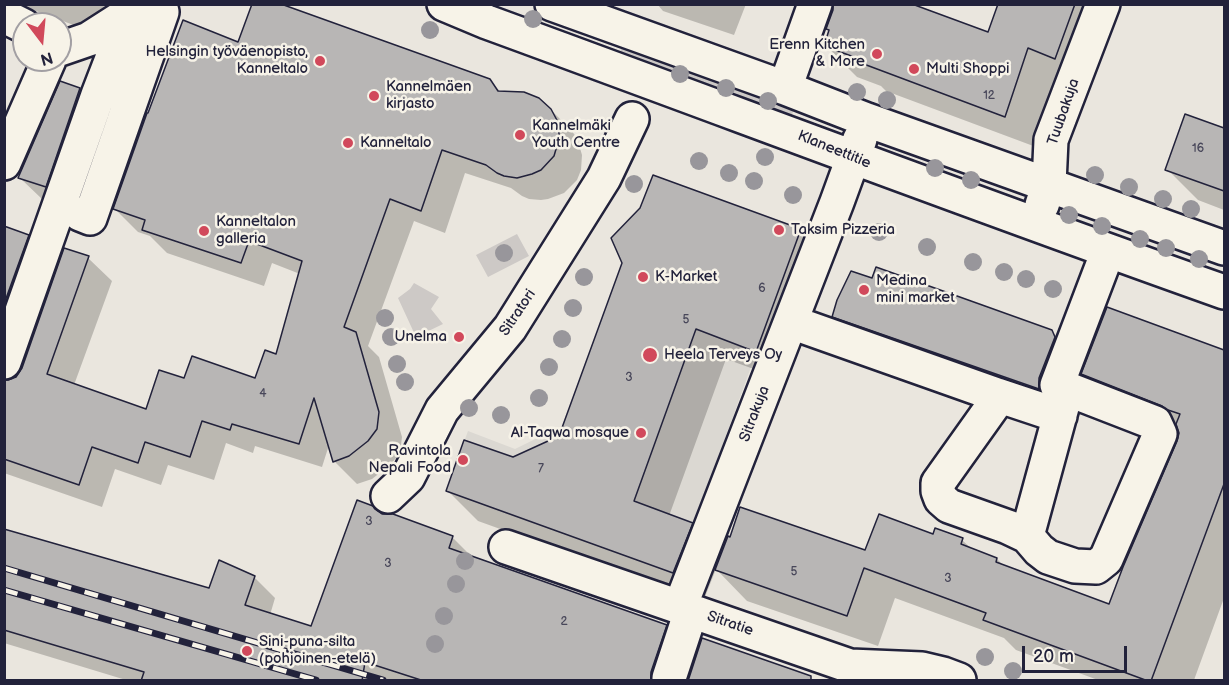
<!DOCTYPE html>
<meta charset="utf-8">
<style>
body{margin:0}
#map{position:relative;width:1229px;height:685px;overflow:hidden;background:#eae6de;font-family:"Balsamiq Sans",sans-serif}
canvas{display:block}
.frame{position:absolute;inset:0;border:6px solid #22223b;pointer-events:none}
.north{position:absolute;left:12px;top:12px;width:60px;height:60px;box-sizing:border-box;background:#f7f3e8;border:2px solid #a29fa3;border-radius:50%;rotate:164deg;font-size:16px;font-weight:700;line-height:24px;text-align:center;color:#22223b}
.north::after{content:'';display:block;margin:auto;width:21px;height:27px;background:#d1495b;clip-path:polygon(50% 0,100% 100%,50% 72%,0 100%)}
.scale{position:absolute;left:1022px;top:646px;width:105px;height:27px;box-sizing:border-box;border:3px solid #22223b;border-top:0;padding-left:8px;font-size:18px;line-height:21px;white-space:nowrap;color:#22223b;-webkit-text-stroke:4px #f7f3e8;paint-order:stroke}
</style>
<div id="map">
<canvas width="1229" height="685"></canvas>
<div class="frame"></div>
<div class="north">N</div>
<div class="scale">20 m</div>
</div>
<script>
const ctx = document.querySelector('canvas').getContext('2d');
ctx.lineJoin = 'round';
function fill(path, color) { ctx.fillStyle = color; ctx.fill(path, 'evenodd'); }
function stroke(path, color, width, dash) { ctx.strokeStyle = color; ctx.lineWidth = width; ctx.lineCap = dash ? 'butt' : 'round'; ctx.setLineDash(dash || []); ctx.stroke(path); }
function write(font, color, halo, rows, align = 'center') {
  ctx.font = font + ' "Balsamiq Sans",sans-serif'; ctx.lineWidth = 5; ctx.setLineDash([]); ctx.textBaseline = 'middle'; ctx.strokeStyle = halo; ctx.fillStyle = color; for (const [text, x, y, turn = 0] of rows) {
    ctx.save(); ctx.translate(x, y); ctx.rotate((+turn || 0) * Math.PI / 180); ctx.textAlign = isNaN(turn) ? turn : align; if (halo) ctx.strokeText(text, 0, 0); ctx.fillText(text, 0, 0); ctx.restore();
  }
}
fill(new Path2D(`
 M653,175L801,229L676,574L581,539L460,453L468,431L515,449L562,426L621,266V263L611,238L640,208Z`), '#dbd8d2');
fill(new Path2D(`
 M623,43L795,105L790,121L618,59Z
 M517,234L529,256L488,277L476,255Z
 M414,283L439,297L431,309L443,324L416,337L398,298L410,289Z`), '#cdc9c6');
fill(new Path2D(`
 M17,4H127L114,40Z
 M657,4H746L734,35L663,11Z
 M999,4H1119L1036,147L886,91L881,86L857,77L826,46L989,34Z
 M239,44L489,81L501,92L547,106L571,130L577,138L582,155L581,170L577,180L564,193L548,199L541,200L529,199L522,196L511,188L465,173L445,233L414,221L368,346L379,357L402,437L400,453L391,464L372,479L357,484L334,461L329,445L322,467L255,446L253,453L226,443L214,480L168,465L161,485L115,469L102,507L4,473V228L28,236L51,260L8,382L18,377L88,258L112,281L74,385L147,411L185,380H256L277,356L300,274L272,263L264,286L167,253L150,236L138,232L115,209Z
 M61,83L80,90L101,111L67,207L42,199L20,178Z
 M1186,116L1224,130V210L1198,200L1167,169Z
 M800,230L831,260L787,381L726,359L669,516L692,524L722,554L866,552L934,536L962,540L973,550L997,559L1005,567L1110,606L1179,442V430L1114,405L1083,374L1108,309L1224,352V598L1194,680H1098L1016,650L1004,638L895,598L878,646L747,601L716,569L703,602L478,521L448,491L560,437Z
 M834,316L1051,331L1078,357L1065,405L860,342Z
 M382,515H393L453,538L474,559L666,627L687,648L676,680H126L4,643V530L210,590L254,577L275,598L270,615L312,627Z`), '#0003');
const building = new Path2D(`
 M252,4H281L490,79L498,91L524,92L539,98L551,109L559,124V139L554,156L541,170L532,174L517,178L504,176L497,173L486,165L442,150L421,211L390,199L344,327L356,332L379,412L377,429L368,441L349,456L333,462L314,398L299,444L232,424L230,430L202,421L190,457L145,442L138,463L92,447L79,485L4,459V380H8L16,377L22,368L64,248L89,256L47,374L146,409L159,370L184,378L192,356L255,378L265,350L276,354L302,261L249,241L241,263L142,230L145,220L113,209L147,113H148L183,20L238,42Z
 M833,4H912L988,32L998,4H1075L1055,59L1028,48L1005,117L853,60L854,57L824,46L829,30L826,29L833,10Z
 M60,81L80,88L46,187L18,178Z
 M1185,114L1224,128V191L1165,170Z
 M653,175L801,229L756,352L696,329L634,501L693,523L673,573L446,491L464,440L513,457L559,436L622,263L611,238L640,208Z
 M4,226L29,235L4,304Z
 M876,267L1052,330L1055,337L1039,378V389L832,317L837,300L851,271L872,278Z
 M1107,307L1224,350V484L1151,681H1148L983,620L986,613L864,568L847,616L715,570L728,536L730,537L740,507L865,550L879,514L933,534L935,528L963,538L961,544L997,558L996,562L1109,604L1123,567L1177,441L1179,433L1176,424L1180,414L1165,409L1162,406L1081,374Z
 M357,500L373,506L375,509L382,514H393L453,536L449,548L667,625L651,672V681H424L365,662L362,681H141L144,672L4,630V529L209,588L219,560L255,576L245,605L311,626Z
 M702,638L811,676V681H688Z`);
fill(building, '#b8b6b5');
stroke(building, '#22223b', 1.5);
const minor = new Path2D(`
 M444,4L487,22C733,112 978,205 1224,292
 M552,4L785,88L867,120L1224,248
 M4,16L24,26
 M60,49L89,39L128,14
 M785,88L815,4
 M4,163L49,60
 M1042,205L1049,184L1051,140L1103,4
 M80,214L90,218L162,12L160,4
 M791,322L1000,396L938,483V491L941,499L949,506L1008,527L1027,536L1039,550L1048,557L1075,566L1096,567L1106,559L1160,434L1155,423L1057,385L1108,251
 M4,362L98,95L133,4
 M997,395L1060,416
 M388,496L408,477L442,410L510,328L604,178L632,119
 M1027,536L1067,389
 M506,547L850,666L922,669L943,674L959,680
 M680,607L837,202L860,139
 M669,678L691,611`);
stroke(minor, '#22223b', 38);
stroke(minor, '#f7f3e8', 33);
const rail = new Path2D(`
 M4,568L383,680
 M4,590L316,680`);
stroke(rail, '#22223b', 7);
stroke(rail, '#f7f3e8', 4.5, [14]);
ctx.fillStyle = '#98969b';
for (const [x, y] of [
 [533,19],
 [430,30],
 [680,74],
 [726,88],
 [857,92],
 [887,100],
 [768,101],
 [765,157],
 [699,161],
 [935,168],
 [729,173],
 [1095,175],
 [971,180],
 [754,181],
 [634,184],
 [1129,187],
 [793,195],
 [1163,199],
 [1191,209],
 [1069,215],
 [1102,226],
 [879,232],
 [1140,239],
 [927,247],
 [1166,248],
 [504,253],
 [1199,259],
 [973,262],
 [1004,272],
 [584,277],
 [1026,279],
 [1053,289],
 [573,308],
 [385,318],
 [391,337],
 [562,339],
 [397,364],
 [549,367],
 [405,382],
 [539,398],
 [469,408],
 [501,415],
 [465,561],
 [456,584],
 [444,616],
 [435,644],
 [985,657],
 [1013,671]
]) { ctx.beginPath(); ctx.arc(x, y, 9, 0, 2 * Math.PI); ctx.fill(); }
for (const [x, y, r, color] of [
 [877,54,6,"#d1495b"],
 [320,61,6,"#d1495b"],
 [914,69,6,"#d1495b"],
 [374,96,6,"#d1495b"],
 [520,135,6,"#d1495b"],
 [348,143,6,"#d1495b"],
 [779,230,6,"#d1495b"],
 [204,231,6,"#d1495b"],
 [643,277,6,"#d1495b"],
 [864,290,6,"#d1495b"],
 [459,337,6,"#d1495b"],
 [650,355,8,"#d1495b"],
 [641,433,6,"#d1495b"],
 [463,460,6,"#d1495b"],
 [247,651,6,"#d1495b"]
]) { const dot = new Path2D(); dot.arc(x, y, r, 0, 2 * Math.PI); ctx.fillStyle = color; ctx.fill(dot); stroke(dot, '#f7f3e8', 2); }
write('12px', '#48475a', null, [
 ["12",989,96],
 ["16",1198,149],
 ["6",762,289],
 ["5",686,320],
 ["3",629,378],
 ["4",263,394],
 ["7",541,469],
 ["3",369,522],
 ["3",388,564],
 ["5",794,572],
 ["3",948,579],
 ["2",564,622]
]);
write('15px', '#22223b', '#f7f3e8', [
 ["Erenn Kitchen",865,45,"right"],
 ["& More",865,62,"right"],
 ["Helsingin työväenopisto,",308,52,"right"],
 ["Kanneltalo",308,69,"right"],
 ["Multi Shoppi",926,69],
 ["Kannelmäen",386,87],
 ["kirjasto",386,104],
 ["Kannelmäki",532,126],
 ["Youth Centre",532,143],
 ["Kanneltalo",360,143],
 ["Kanneltalon",216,222],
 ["galleria",216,239],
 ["Taksim Pizzeria",791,230],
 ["K-Market",655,277],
 ["Medina",876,281],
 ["mini market",876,298],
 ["Unelma",447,337,"right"],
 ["Heela Terveys Oy",664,355],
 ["Al-Taqwa mosque",629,433,"right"],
 ["Ravintola",451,451,"right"],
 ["Nepali Food",451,468,"right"],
 ["Sini-puna-silta",259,642],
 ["(pohjoinen-etelä)",259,659]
], 'left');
write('15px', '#22223b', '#f7f3e8', [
 ["Tuubakuja",1064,112,-71],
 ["Klaneettitie",834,150,22],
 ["Sitratori",518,313,-56],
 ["Sitrakuja",755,414,-69],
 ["Sitratie",730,624,19]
]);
</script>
